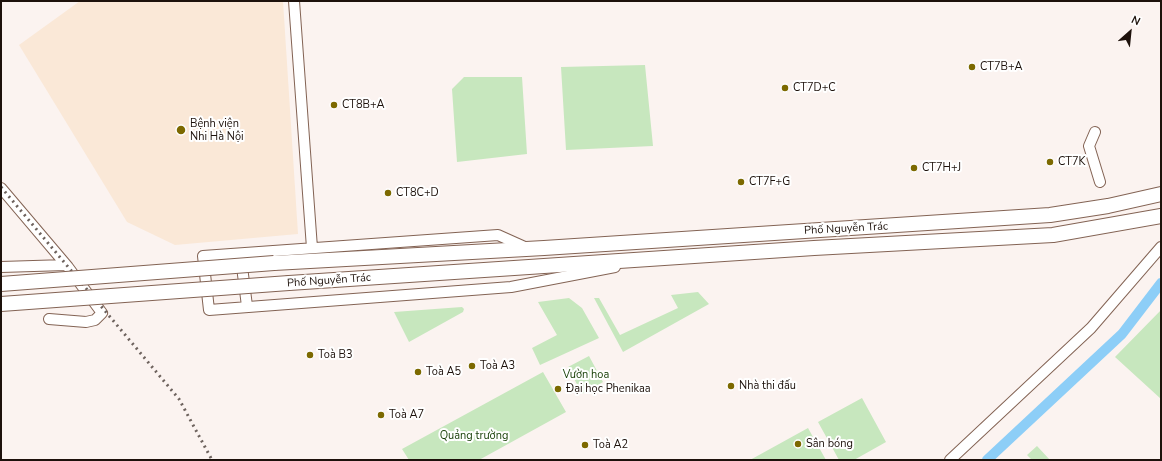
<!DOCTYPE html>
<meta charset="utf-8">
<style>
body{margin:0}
#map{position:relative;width:1162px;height:461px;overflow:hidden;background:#fbf3f0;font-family:"Nunito Sans",sans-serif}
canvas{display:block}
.frame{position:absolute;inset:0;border:2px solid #1d110b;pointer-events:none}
.north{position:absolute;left:1110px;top:12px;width:40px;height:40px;-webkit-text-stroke:3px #fff;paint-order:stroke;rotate:27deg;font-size:11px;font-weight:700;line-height:16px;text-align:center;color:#1d110b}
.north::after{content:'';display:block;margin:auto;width:14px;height:18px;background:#1d110b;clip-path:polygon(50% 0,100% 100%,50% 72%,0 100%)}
</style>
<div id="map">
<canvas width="1162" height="461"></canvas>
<div class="frame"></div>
<div class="north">N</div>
</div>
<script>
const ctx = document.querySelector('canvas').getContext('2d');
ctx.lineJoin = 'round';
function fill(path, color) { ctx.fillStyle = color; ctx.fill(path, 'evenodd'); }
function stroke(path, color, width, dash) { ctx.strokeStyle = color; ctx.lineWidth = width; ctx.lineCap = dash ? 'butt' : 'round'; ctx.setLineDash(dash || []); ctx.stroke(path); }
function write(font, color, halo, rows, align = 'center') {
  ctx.font = font + ' "Nunito Sans",sans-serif'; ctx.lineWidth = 4; ctx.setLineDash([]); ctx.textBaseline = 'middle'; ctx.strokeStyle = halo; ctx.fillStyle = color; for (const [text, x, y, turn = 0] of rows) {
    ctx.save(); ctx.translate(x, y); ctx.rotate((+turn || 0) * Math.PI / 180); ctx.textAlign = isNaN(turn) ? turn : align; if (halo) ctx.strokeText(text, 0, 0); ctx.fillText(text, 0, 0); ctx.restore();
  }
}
fill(new Path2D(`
 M80,1H283L298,234L175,245L127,222L19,45Z`), '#fae8d7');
fill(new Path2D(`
 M645,65L653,146L566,150L561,67Z
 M464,77H522L527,154L457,162L452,89Z
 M698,292L709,304L623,352L594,298H599L620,335L678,308L671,295Z
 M569,298L582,308L599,338L540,365L532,348L557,335L538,302Z
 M462,307L464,309L463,312L409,342L394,312Z
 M1161,310V399L1115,357Z
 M589,356L603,382L582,394L568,367Z
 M543,372L566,412L479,460H409L402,449Z
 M862,398L886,442L854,460H839L818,422Z
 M808,428L826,460H750Z
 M1037,446L1050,460H1032L1027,455Z`), '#c7e7be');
stroke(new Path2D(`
 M987,460L1122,334L1161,283`), '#8dcef7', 10);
const street = new Path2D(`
 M294,1L312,248
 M1095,132L1089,146L1100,182
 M1,188L68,267L102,313L95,320L86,322L49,319
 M527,248L498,235L203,256L209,310L511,287L615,267
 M241,259L247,306
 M1,267L66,265
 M950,460L1091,328L1161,247`);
const secondary = new Path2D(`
 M274,263L544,248L1050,215L1108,206L1161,194
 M289,283L814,248L1053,235L1161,216`);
stroke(street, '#836354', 12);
stroke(secondary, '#836354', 16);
stroke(street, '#fff', 10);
stroke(secondary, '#fff', 14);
stroke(new Path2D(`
 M1,187L179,399L212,460`), '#6d625d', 3, [2, 4]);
const secondaryBridge = new Path2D(`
 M1,284L274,263
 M1,304L289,283`);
stroke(secondaryBridge, '#836354', 16, []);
stroke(secondaryBridge, '#fff', 14);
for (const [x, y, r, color] of [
 [972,67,4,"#7c6900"],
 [785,88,4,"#7c6900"],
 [334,105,4,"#7c6900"],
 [181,130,5,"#7c6900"],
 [1050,162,4,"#7c6900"],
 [914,168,4,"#7c6900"],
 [741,182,4,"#7c6900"],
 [388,193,4,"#7c6900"],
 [310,355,4,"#7c6900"],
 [472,366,4,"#7c6900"],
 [418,372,4,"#7c6900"],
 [731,386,4,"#7c6900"],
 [558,389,4,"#7c6900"],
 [381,415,4,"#7c6900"],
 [798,444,4,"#7c6900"],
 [585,445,4,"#7c6900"]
]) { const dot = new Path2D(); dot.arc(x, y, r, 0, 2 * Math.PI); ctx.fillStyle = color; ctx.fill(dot); stroke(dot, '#fff', 1.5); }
write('11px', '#1d110b', '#fff', [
 ["CT7B+A",980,67],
 ["CT7D+C",793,88],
 ["CT8B+A",342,105],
 ["Bệnh viện",190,124],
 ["Nhi Hà Nội",190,137],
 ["CT7K",1058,162],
 ["CT7H+J",922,168],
 ["CT7F+G",749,182],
 ["CT8C+D",396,193],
 ["Toà B3",318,355],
 ["Toà A3",480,366],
 ["Toà A5",426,372],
 ["Nhà thi đấu",739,386],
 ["Đại học Phenikaa",566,389],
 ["Toà A7",389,415],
 ["Sân bóng",806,444],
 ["Toà A2",593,445]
], 'left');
write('11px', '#1d110b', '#fff', [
 ["Phố Nguyễn Trác",846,229,-3],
 ["Phố Nguyễn Trác",329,281,-4]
]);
write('11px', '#163e05', '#fff', [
 ["Vườn hoa",586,375],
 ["Quảng trường",474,436]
]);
</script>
